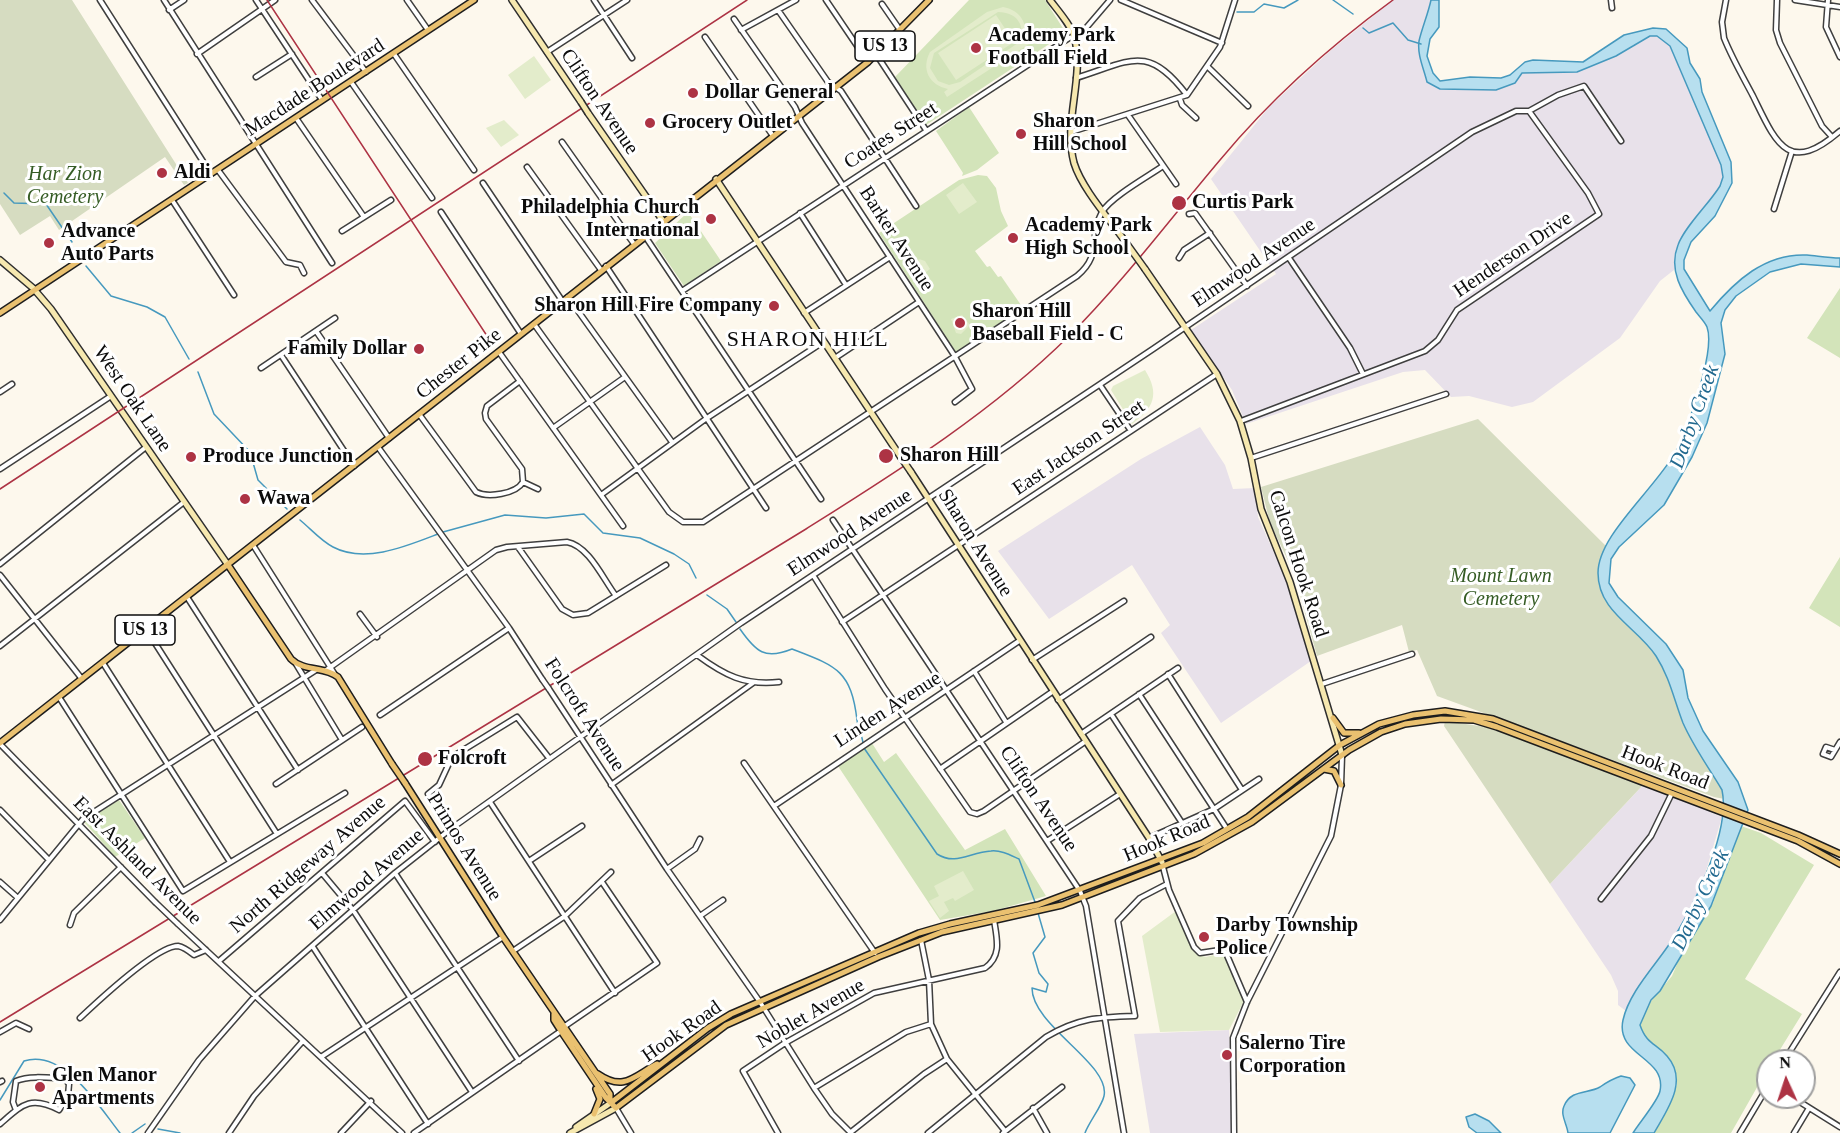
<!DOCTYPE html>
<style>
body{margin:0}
#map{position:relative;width:1840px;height:1133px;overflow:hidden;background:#fdf8ed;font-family:"Times New Roman",serif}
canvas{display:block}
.north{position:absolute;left:1756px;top:1049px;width:60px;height:60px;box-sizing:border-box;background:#fff;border:2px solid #9e9e9e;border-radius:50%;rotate:357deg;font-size:16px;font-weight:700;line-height:24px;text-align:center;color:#0c0c0c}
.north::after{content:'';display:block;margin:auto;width:21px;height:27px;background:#ad3344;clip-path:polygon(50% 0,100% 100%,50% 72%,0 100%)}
</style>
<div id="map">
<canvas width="1840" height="1133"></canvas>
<div class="north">N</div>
</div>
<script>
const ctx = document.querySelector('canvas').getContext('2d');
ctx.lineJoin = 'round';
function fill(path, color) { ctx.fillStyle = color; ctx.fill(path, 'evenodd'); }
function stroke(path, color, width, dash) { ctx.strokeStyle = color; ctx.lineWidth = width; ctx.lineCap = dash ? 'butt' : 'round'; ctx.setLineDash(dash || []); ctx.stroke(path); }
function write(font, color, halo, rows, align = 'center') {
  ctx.font = font + ' "Times New Roman",serif'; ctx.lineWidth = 6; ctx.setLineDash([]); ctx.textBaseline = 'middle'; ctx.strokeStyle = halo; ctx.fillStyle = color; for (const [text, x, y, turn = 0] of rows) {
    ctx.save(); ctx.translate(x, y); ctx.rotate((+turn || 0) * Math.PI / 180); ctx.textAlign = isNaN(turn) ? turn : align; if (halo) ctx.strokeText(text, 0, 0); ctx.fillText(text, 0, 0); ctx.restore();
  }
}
fill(new Path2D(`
 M1393,0H1433L1425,56L1438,85L1494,84L1529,66L1584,64L1652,34H1666L1726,167L1722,188L1682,242L1679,266L1660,281L1620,338L1533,402L1512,407L1469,396L1451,397L1425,370L1403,372L1246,424L1232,390L1191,330L1276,274L1211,179L1269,107L1330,51Z
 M1200,427L1225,465L1233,489L1255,488L1258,517L1287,582L1311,661L1221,723L1161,633L1170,625L1132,565L1049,619L998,551L1141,459Z
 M1645,783L1715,809L1710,812L1722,817L1703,881L1685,920L1626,1011L1618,1005V991L1611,975L1550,884Z
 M1229,1030L1235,1133H1150L1134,1034Z`), '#e8e1ea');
fill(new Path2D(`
 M969,0H1045L1066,33L926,125L895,77Z
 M969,107L999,153L977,170L962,176L963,173L936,131Z
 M978,175L987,176L996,188L1001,211L1008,226L975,251L987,267L990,266L998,277L1001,276L1023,308L956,352L879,233L959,180Z
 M688,212L721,261L684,286L655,243Z
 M1840,288V358L1807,338Z
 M1840,557V627L1809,608Z
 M870,740L884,762L896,753L965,850L1005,829L1046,896L993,911L940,920L836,763Z
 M119,800L145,838L115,857L84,822Z
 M1741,826L1761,833L1814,865L1745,979L1802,1014L1773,1061H1768V1068L1731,1133H1651L1677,1085C1673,1061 1659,1046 1638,1033L1647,1006L1672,976L1685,945L1713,903Z`), '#d3e4ba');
fill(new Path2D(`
 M0,0H72L188,183L184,185L165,157L59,230L50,216L20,235L0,204Z
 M1478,419L1610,550L1607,590L1648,634L1735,801L1714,797L1437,696L1417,650L1409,652L1402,625L1317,656L1294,573L1270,523L1261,487Z
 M1445,721L1493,728L1643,785L1550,884L1444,726Z`), '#d6dcc1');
fill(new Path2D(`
 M1003,7C1020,10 1028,23 1025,39L1029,37L1032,42L947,97L944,92L948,89C929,85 921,69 930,52L987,12ZM998,12C1017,12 1027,26 1018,43L960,82L949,85L938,81L930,68L934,53Z
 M996,15L1014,42L956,80L938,53Z
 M534,56L551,80L525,99L508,75Z
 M504,120L519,135L501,147L486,128Z
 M963,183L977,202L959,214L946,195Z
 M919,259L925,261L930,269L921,276L919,281L913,279L914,275L909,266Z
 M962,315L970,325L961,334L956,333L951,319Z
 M1145,370C1160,394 1154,408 1132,424L1111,390L1113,386Z
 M963,871L974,890L955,901L953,898L944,902L949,911L940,918L929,901L939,896L934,886Z
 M1176,911L1195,953L1206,957L1221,953L1224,955L1244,1001L1229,1030L1160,1032L1142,936Z`), '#e3eccb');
const water = new Path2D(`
 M1431,0H1439V27L1430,39L1427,56L1433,73L1440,81L1470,77L1501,78L1510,75L1525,62L1533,60L1583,62L1624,35L1653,28L1666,29L1687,48L1690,63L1700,79L1702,92L1731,162L1732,183L1715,216L1691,242L1684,260V269L1710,311C1735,281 1765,253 1807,255C1818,256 1829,258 1840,258V267L1801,264L1770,272L1736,296L1725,310L1721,323L1725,354L1707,423L1692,457L1664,505L1619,547L1611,559L1609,583L1618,597L1666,644L1683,670L1688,698L1703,731L1738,782L1748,810L1711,906L1660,991L1651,1000L1640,1025C1647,1045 1656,1043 1667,1056C1689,1081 1667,1110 1654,1133H1633C1639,1123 1658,1101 1660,1091C1667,1057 1615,1056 1623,1020C1629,993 1653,968 1668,946C1692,912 1731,831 1722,790C1709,768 1693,746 1683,723C1674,700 1670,678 1656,656C1637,627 1598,612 1598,573C1598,530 1669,480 1685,432C1693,409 1715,349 1707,327C1705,322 1699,316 1696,312C1682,292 1668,270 1678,245C1685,226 1709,204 1720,186L1723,177L1721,165L1670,46L1657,36H1650L1616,56L1577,72L1522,73L1515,83L1496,90L1440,89L1427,82C1424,69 1417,55 1419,41C1422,28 1428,14 1431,0Z
 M1621,1076L1630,1078L1635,1085L1610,1133H1568C1567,1124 1560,1115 1564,1106C1571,1089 1588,1094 1600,1087C1607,1082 1612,1079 1621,1076Z
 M1475,1114L1489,1121L1501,1133H1477L1469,1127L1466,1117Z`);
fill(water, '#b7dfef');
stroke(water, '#4699be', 1.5);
stroke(new Path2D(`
 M1333,0L1353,14
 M1237,12H1254L1264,4L1284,8L1298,0
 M1363,28L1369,33L1393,23L1408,40L1421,44
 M4,193L14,203L46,204L72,242
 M86,266L111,296L147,307L165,317L189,359
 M198,372L214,414L250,452L258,480L287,509
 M300,520C311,529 321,541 333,547C365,564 407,546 438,534
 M443,532L505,515L546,518L584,514L603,533L640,538L674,554L689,564L696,578
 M707,595L727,609L736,622
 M740,629C756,652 765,660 792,649C836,666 851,670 857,720C858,728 862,735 863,743
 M864,748L937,854C956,866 970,852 991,851C1001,850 1010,855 1019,859L1035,902
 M1038,913L1045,937L1033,953L1039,973L1048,984L1046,992L1032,988C1032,1026 1111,1064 1104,1096C1102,1106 1089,1122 1085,1133
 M0,1100L24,1061C64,1048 100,1108 120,1133
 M158,1129L180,1133
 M132,1133L145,1124`), '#4699be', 1.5);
const street = new Path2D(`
 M100,0L211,174
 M164,0L332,263
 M256,0L322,100
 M312,0L366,72
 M407,0L428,30
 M594,0L632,58
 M826,0L868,62
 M1121,0L1222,43
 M1611,0L1612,8
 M1726,0L1722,22L1724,38C1732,58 1743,77 1753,96C1776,143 1788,176 1840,131
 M1777,0L1776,30L1780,43L1822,126L1832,137
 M1795,0L1840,7
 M1828,0L1826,27L1840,57
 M882,4L900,30
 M169,10L184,0
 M778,10L828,82L841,91L916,206
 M734,19L795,107L802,123L954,355L972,389L955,402
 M741,30L796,0
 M705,37L773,136
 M547,52L627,0
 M197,54L275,0
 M394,54L474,170
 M876,54L926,130
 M1208,67L1248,106
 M256,77L292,54
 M1076,78C1131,61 1147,43 1187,95
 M351,82L432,198
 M1180,99L1182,105L1196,118
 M1128,115L1176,184
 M296,118L364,217
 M1071,132L1187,95L1220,47L1235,0
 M562,142L634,244
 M527,167L601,270
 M218,170L286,262L300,265L304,273
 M483,183L563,302
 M172,200L234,295
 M1774,209L1792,151
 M441,212L521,334
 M800,213L846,285
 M1189,214L1195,213L1247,286
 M342,231L391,200
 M645,236L821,499
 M1179,258L1184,250L1210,233
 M1289,258L1350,348L1363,374
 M606,266L766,508
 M682,291L1069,38L1080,35L1110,0
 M568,297L672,442
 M804,313L890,257
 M534,324L669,512L683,522H703L1077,276C1103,254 1088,238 1102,212C1111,197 1147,177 1163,166
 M316,331L389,438
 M499,352L623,526
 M281,355L354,466
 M835,358L919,302
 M261,368L335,318
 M520,381L487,406L485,413L486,419L522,469L523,482
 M1100,385L1131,431
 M0,392L12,384
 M419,414L476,492C488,498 516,494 523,482
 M1241,421L1425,351L1438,340L1457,310L1599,214L1588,193L1529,111
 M553,428L625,377
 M378,447L509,628L542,679
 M1251,458L1446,394
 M0,469L111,396
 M523,482L538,489
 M601,495L707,418L823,342
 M833,520L1080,891L1086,906L1124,1133
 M253,545L334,673
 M518,547L562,609L573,615L588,613L666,565
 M0,564L146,447
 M0,575L82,679
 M813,575L885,689L970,812L977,814L984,811L1086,741
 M187,597L298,770
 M360,614L377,637
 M842,622L1217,374
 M146,629L277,834
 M0,646L184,502
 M697,655C724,675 745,686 779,682
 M1032,660L1124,601
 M103,663L230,862
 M296,664L342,740
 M325,671L496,550L507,547L567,542C589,546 603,579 616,596
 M974,671L1006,722
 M1168,674L1242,790
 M1322,684L1412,654
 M549,689L667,869L760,1002L814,1088L832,1114L851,1133
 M1139,694L1227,829
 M59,697L183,891L345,793
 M1058,700L1151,637
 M1111,714L1182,823
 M380,715L509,628
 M1081,734L1178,668
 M0,744L155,902
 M1835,750L1826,747L1823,754L1831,757L1840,742
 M744,763L875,953
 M940,769L1052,692
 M276,784L362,727
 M611,785L753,683
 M490,802L615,993
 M774,806L1019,641
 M0,810L49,860
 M452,828L428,794L439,785L452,757L517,717L549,758
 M1149,838L1214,809L1259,779
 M1047,841L1120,794
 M529,861L582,826
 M1163,867L1169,890L1194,947L1200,953L1220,950L1226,953L1247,1002
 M667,869L695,849L700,839
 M322,873L353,910L472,1092
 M395,873L519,1061
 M0,882L18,898
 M1601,899L1651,836L1672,793
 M700,916L723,900
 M0,920L83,819L316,670
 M178,924L402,1133
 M70,925L74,913L121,867
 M921,940L929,980L931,1024L947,1059L1005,1131
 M313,947L428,1124
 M513,951L565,916L611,872
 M219,961L405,801L435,842
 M80,1018C97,1002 157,946 178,946C184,947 189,951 194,955L206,950
 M565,1026L657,963L602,882
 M0,1032L16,1023L29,1029
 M321,1057L503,937
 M1784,1061L1840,972
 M0,1082L2,1081
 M814,1088L906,1032L931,1024
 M1792,1097L1840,1127
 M616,1108L631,1133
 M1033,1108L1047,1133
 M0,1124C22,1105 30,1095 59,1110L68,1096L69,1084L65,1079C50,1078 30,1075 16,1081L13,1102L16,1110
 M851,1132L924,1074L947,1059
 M148,1133L199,1060L255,996L395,873L452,828L741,623L1153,349L1472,132L1516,111H1529L1558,95L1584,86L1621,141
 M229,1133L254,1096L302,1042
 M341,1133L371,1101
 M414,1133L561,1031
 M778,1133L743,1071L785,1043L874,993L985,968C1002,956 997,939 994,920
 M928,1133L1046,1037C1078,1018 1098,1017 1135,1016L1118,921L1140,898L1167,884
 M1003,1133L1062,1087
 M1234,1133L1233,1038L1247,1002L1331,836L1341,785L1342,756
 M1740,1133L1768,1086
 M1794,1133L1809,1108`);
const secondary = new Path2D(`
 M512,0L581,102
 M1050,0C1059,12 1071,25 1075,39C1084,80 1063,122 1074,163C1082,189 1111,221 1127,244
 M588,113L663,221
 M716,179L900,456
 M0,260L33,288L51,309L228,565
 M1145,269L1217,374L1240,421L1251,458L1261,509L1290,582L1342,755
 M911,472L1149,838L1162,862
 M576,1127L612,1102
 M570,1133L616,1108`);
const primary = new Path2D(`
 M0,313L474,0
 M228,565L291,659C304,672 325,666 338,677L392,764
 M1333,718L1344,733H1359
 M0,743L868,62L929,0
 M1324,769L1334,771L1341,785
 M405,783L503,937L610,1094V1100
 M554,1014V1020L561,1031L606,1098L616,1108L726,1025L878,957L942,932L1062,905L1194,854L1252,822L1349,750L1381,732L1405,724L1441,719L1474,720L1497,727L1798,841L1840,864
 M598,1074C624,1092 634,1076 657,1064
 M612,1102L708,1028L731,1014L919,933L950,924L1038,905L1203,843L1248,817L1340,745L1379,724L1413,715L1445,711L1493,719L1798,835L1840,854
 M594,1114L600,1099L596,1089`);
stroke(street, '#3f3f3f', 7);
stroke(secondary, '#2e2e2e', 8);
stroke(primary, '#1d1d1d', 8);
stroke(street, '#fff', 4);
stroke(secondary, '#f6e8af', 5);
stroke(primary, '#eac170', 5);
stroke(new Path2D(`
 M267,0L491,342`), '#ad3344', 1.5);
stroke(new Path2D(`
 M0,489L747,0
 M0,1022L806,529C898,471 991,413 1069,336C1124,281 1170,219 1220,160C1270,100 1330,46 1393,0`), '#ad3344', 1.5);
const streetBridge = new Path2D(`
 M542,679L549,689
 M155,902L178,924`);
const secondaryBridge = new Path2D(`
 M581,102L588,113
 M1127,244L1145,269
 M900,456L911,472`);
const primaryBridge = new Path2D(`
 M392,764L405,783`);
stroke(streetBridge, '#3f3f3f', 7, []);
stroke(secondaryBridge, '#2e2e2e', 8, []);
stroke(primaryBridge, '#1d1d1d', 8, []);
stroke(streetBridge, '#fff', 4);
stroke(secondaryBridge, '#f6e8af', 5);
stroke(primaryBridge, '#eac170', 5);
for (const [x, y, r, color] of [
 [976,48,6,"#ad3344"],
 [693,93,6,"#ad3344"],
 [650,123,6,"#ad3344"],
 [1021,134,6,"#ad3344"],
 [162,173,6,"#ad3344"],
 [1179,203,8,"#ad3344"],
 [711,219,6,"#ad3344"],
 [1013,238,6,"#ad3344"],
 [49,243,6,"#ad3344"],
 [774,306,6,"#ad3344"],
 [960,323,6,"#ad3344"],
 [419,349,6,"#ad3344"],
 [886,456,8,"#ad3344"],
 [191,457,6,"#ad3344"],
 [245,499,6,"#ad3344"],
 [425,759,8,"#ad3344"],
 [1204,937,6,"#ad3344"],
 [1227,1055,6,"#ad3344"],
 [40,1087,6,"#ad3344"]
]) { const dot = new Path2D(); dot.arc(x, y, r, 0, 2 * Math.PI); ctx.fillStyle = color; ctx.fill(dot); stroke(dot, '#fff', 2); }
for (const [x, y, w] of [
 [885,46,60],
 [145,630,60]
]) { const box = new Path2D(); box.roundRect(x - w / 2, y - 15, w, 30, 4.5); ctx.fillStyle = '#fff'; ctx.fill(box); stroke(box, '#0c0c0c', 1.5); }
write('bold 18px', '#0c0c0c', null, [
 ["US 13",885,46],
 ["US 13",145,630]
]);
write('bold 20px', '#0c0c0c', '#fff', [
 ["Academy Park",988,36],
 ["Football Field",988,59],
 ["Dollar General",705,93],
 ["Sharon",1033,122],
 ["Hill School",1033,145],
 ["Grocery Outlet",662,123],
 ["Aldi",174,173],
 ["Curtis Park",1192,203],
 ["Philadelphia Church",699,208,"right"],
 ["International",699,231,"right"],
 ["Academy Park",1025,226],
 ["High School",1025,249],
 ["Advance",61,232],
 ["Auto Parts",61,255],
 ["Sharon Hill Fire Company",762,306,"right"],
 ["Sharon Hill",972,312],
 ["Baseball Field - C",972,335],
 ["Family Dollar",407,349,"right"],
 ["Sharon Hill",900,456],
 ["Produce Junction",203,457],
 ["Wawa",257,499],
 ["Folcroft",438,759],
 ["Darby Township",1216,926],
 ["Police",1216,949],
 ["Salerno Tire",1239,1044],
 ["Corporation",1239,1067],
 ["Glen Manor",52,1076],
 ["Apartments",52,1099]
], 'left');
write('20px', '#0c0c0c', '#fff', [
 ["Macdade Boulevard",315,88,-33],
 ["Clifton Avenue",599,102,56],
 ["Coates Street",891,136,-33],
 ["Barker Avenue",896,239,57],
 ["Henderson Drive",1513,255,-34],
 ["Elmwood Avenue",1254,263,-34],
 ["Chester Pike",459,364,-38],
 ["West Oak Lane",132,399,56],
 ["East Jackson Street",1079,448,-34],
 ["Elmwood Avenue",850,533,-33],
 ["Sharon Avenue",975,543,58],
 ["Calcon Hook Road",1298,564,72],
 ["Linden Avenue",888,710,-33],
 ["Folcroft Avenue",584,715,57],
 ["Hook Road",1665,768,21],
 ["Clifton Avenue",1038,799,56],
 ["Hook Road",1167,839,-23],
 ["Primos Avenue",464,847,58],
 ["East Ashland Avenue",137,861,45],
 ["North Ridgeway Avenue",308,865,-41],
 ["Elmwood Avenue",367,880,-41],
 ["Noblet Avenue",811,1014,-30],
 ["Hook Road",682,1032,-35]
]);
write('italic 20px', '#355c24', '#fff', [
 ["Har Zion",65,175],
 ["Cemetery",65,198],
 ["Mount Lawn",1501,577],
 ["Cemetery",1501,600]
]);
write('italic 21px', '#236a90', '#fff', [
 ["Darby Creek",1695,417,-70],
 ["Darby Creek",1701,900,-65]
]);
ctx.letterSpacing = '1.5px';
write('22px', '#0c0c0c', '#fff', [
 ["SHARON HILL",808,340]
]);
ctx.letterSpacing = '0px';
</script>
